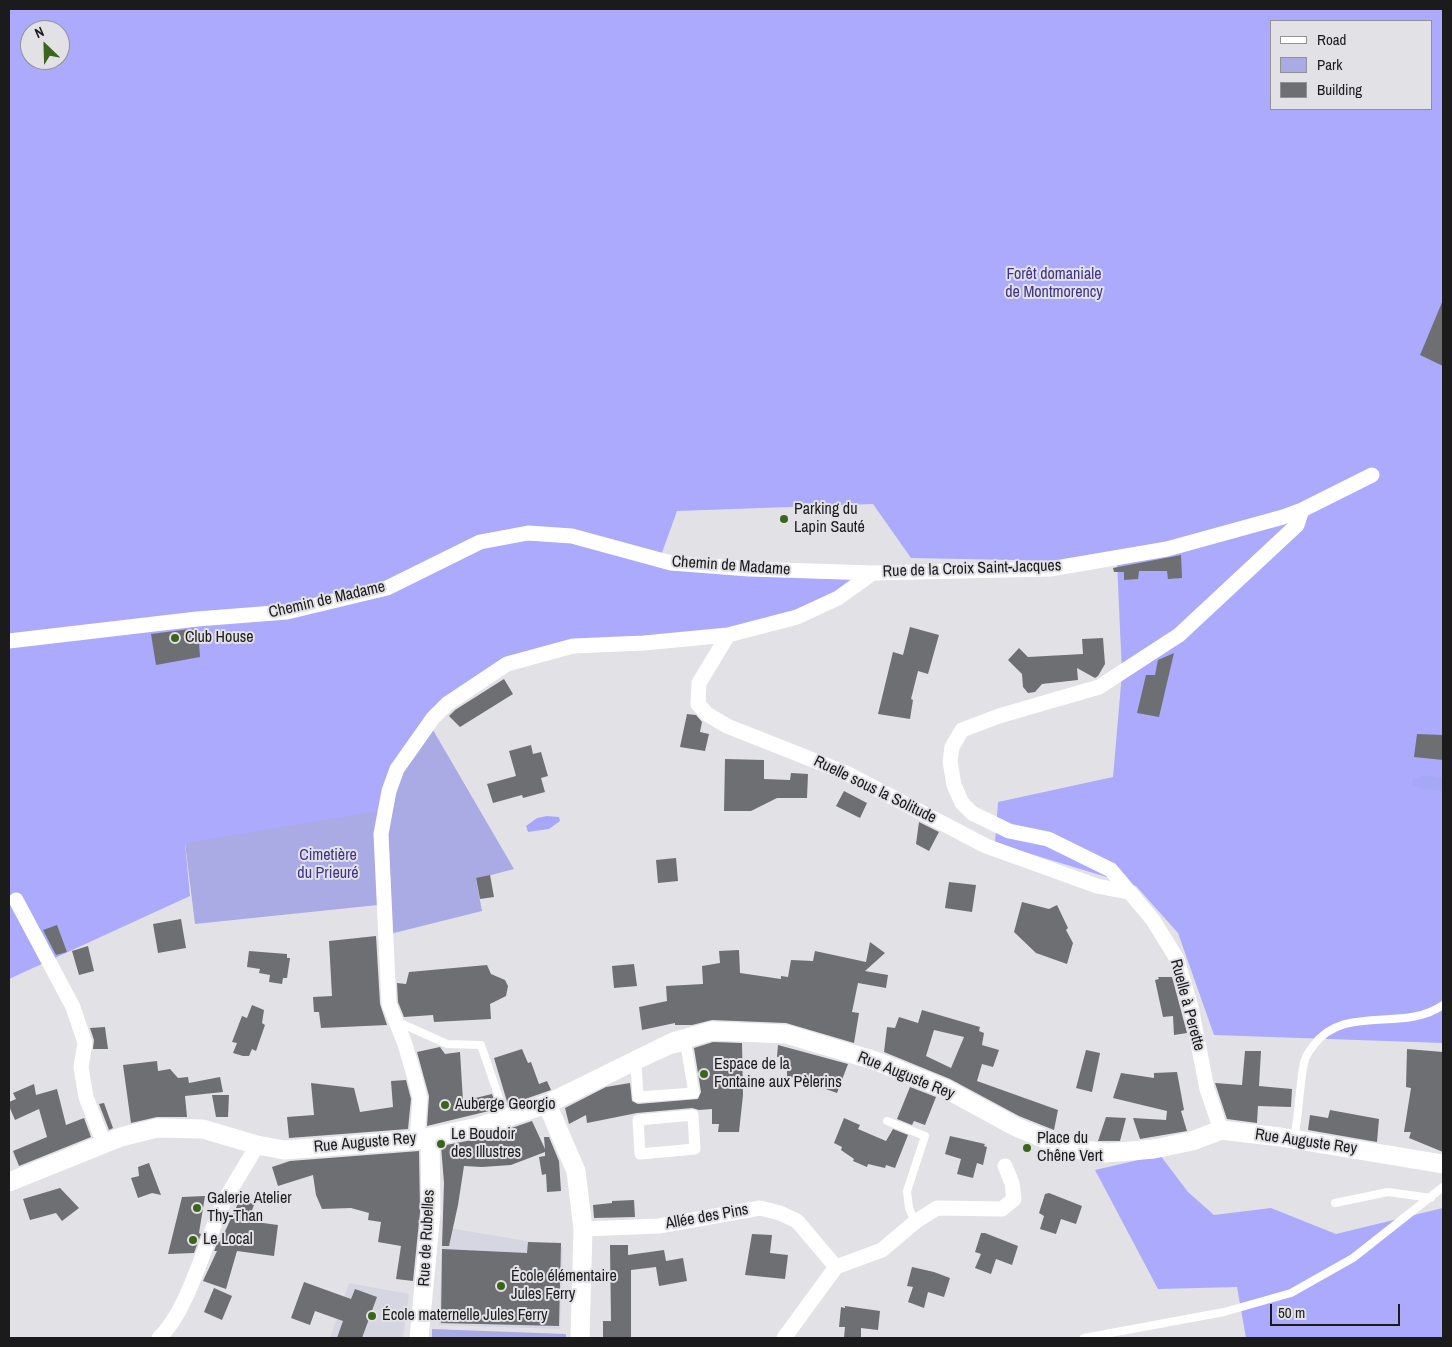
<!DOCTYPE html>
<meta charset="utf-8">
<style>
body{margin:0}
#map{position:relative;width:1452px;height:1347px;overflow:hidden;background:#e2e2e6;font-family:"Archivo Narrow",sans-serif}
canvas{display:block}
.frame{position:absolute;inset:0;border:10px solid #1b1b1c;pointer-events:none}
.legend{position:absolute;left:1270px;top:20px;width:162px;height:90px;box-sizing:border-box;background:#e2e2e6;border:1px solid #929295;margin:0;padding:6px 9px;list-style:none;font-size:15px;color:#1b1b1c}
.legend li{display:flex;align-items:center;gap:10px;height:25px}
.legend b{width:25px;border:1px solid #929295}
.north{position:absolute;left:20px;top:20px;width:50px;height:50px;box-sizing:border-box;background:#e2e2e6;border:1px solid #929295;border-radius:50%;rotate:336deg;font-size:14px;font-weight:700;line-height:20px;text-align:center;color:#1b1b1c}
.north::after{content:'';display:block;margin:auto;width:18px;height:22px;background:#3d641e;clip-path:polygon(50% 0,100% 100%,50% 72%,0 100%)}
.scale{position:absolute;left:1270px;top:1304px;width:130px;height:22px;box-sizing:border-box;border:2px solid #1b1b1c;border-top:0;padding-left:6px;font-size:15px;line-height:18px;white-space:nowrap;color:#1b1b1c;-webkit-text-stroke:4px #e2e2e6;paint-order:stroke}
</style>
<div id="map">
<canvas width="1452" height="1347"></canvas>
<div class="frame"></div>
<ul class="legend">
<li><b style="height:6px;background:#fff"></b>Road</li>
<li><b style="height:14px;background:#aaaae5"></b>Park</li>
<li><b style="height:14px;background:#6e6f72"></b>Building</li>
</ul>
<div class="north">N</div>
<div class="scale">50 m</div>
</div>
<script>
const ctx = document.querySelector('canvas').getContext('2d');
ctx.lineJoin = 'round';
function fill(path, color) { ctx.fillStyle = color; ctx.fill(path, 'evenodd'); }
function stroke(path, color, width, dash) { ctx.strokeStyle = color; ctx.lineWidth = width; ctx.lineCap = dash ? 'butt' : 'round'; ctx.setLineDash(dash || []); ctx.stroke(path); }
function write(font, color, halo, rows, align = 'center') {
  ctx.font = font + ' "Archivo Narrow",sans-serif'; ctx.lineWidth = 4; ctx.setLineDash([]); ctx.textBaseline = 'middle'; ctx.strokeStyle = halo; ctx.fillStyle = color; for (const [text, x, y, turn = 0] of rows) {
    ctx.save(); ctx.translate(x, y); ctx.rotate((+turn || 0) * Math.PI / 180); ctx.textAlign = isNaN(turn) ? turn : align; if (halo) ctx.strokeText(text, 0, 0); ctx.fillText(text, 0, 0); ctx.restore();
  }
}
fill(new Path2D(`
 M443,1227L563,1247L560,1329L439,1325Z
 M349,1283L409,1294L403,1338H330Z`), '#d5d6e1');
fill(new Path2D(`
 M197,624L573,646L507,664L447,704L398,759L378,905L195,924L185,843Z
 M433,730L514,869L476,879L482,911L390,934L385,843L397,775Z
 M432,1329L566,1334V1338H432Z`), '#aaaae5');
fill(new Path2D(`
 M9,9H1443V1043L1214,1035L1178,933L1136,886L995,843L998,802L1113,777L1122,673L1117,562L911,558L873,504L677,511L659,561L873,573L838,598L728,635L573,646L507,664L411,742L383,810L185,843L190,896L9,979ZM1271,21H1431V109H1271ZM30,30H60V60H30Z
 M1160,1155L1188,1192L1214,1215L1271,1208L1336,1234L1443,1208V1338H1246L1237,1287L1158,1289L1095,1170Z`), '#abaafc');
fill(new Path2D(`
 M1421,775L1443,778V791L1419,788V786L1412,785L1413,777L1420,778Z
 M547,816L559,817L560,821L549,829L528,832L526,826L537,818Z`), '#a7a7f8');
fill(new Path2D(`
 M1443,300V366L1420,355Z
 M1181,555L1182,578L1168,579L1167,571H1139L1138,579L1124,580V572H1114L1113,568Z
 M910,627L939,635L928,674L918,671L911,699L913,700L910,719L878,714L893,652L903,655Z
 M198,628L200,657L156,665L151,634Z
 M1103,638L1105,664L1098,676L1095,678L1077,668L1078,680L1042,684L1035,692L1028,693L1023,687L1022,674L1008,660L1019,648L1028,657L1083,654L1082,639Z
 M1174,653L1159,717L1137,713L1146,675H1155L1158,660Z
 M504,679L513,694L460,727L449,716L455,710Z
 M687,714L696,715L702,722L700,732L709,734L705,751L680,747Z
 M1417,734L1443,735V760L1414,757Z
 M531,745L533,754L541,752L548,776L541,778L545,792L523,798L522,795L493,803L487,784L516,776L509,751Z
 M725,759L764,760V779L790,780L791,773L808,774L807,798H777L751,811H724Z
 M844,791L867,803L860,818L836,806Z
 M919,822L939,832L929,851L916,844Z
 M676,858L678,881L658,883L656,860Z
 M490,875L494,897L480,899L476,878Z
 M949,882L976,885L972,912L945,908Z
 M1022,902L1049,909L1057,905L1068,928L1066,930L1073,943L1067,964L1036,953L1014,932Z
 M181,919L186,948L158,953L153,924Z
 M57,925L67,952L56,955L43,930Z
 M376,936L380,1004L387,1025L321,1028L319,1012H314L313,997L332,996L329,941Z
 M870,942L885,953L865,971L888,975L886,988L858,983L852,1012L859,1013L854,1043L786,1023L712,1020L692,1025H675V1023L642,1030L639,1007L667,1001L666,986L703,984L702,966L720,963L719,951L739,950L740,973L781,979V976L788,977L791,960L813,961L815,951L866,962Z
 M88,946L94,971L79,975L72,951Z
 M249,951L287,954V958H290L287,978H283L282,984L269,982L270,975L259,973L260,969L247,967Z
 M634,964L637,986L614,988L612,966Z
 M487,965L491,974L505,980L508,986L506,996L490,1004L491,1019L434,1022L433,1015L404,1017L398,1002L397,983L406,984L409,972Z
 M1158,977H1172L1187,1033L1174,1035L1173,1016L1163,1017L1155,980L1159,979Z
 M252,1005L264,1010L262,1023L265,1025L256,1051L252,1049L249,1056H243L233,1053L237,1043L232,1042L242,1016L247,1018Z
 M922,1010L980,1027L979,1031L984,1033L982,1045L999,1050L993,1067L982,1064L977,1081L1058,1110L1054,1130L1019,1116L950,1079L884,1052L887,1027L895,1028L899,1017L918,1023ZM934,1030L964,1037L951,1068L926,1056Z
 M105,1027L108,1049H93L94,1040L90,1028Z
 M713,1042L742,1043L743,1095L739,1132H718L719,1124H712V1109L699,1110L692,1108L637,1113L587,1123L586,1115L569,1124L565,1108L606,1087L630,1083L632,1101L638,1104L698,1099L701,1092L694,1048Z
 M778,1045L848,1064L837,1093L820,1087L821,1078L787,1077V1064H781L782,1057H777Z
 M440,1047L445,1054L460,1052L463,1101L492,1094L497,1109L427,1126L429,1096L417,1052Z
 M522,1049L528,1063L531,1062L539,1084L547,1081L551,1090L508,1105L494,1058Z
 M1407,1049L1443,1052V1152L1409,1138L1411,1132H1404L1411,1088L1406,1087Z
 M1086,1050L1100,1053L1092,1092L1076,1088Z
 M1245,1051H1261L1259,1086L1292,1089L1291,1107L1258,1106L1257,1123L1227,1119L1215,1083L1242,1085Z
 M157,1061L158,1071L170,1069L178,1078L188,1077L189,1083L220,1077L223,1092L185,1096L187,1117H157L131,1123L123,1065Z
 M1177,1072L1184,1110L1181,1111L1187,1131L1140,1139L1133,1118L1166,1120L1167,1111L1113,1098L1121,1073L1154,1078V1073Z
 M406,1080L411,1099L408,1129L289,1138L287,1117L314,1115L311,1083L354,1088L360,1112L393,1107L391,1081Z
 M34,1084L36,1095L57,1089L66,1125L84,1118L91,1137L19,1166L13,1151L47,1137L39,1109L15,1120L9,1106V1102L16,1099L13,1093Z
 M910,1087L936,1097L925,1125L914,1121L912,1125L897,1119Z
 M212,1095H229L228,1117H216Z
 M104,1103L113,1128L109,1130L99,1104Z
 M1330,1110L1379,1119L1377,1142L1308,1130L1310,1115L1328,1118Z
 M1106,1117L1126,1118L1120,1141H1098Z
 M844,1118L860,1125L858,1129L886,1141L893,1129L908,1135L895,1168L886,1165L885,1168L868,1164L867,1167L853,1161L854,1159L841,1150L842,1147L834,1143Z
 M532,1121L545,1149L544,1137H549L559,1161L561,1191L547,1192L546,1174L542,1175L539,1157L545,1156V1152L511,1165L482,1167L464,1166L458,1205L449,1246H442L444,1183L441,1146L482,1138Z
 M950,1136L985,1144L984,1146L987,1147L983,1165L977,1163L973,1178L957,1174L961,1159L945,1154Z
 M419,1151L420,1212L413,1281L396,1279L401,1246L378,1242L381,1222L368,1220L369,1213L351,1208L322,1209L316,1195L313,1175L278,1186L272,1167L290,1161Z
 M149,1163L161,1195L152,1193L138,1198L131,1178L139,1176L138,1167Z
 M60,1188L79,1208L62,1221L56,1213L30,1220L23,1199Z
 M1049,1193L1082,1206L1076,1224L1061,1219L1056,1234L1040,1229L1044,1216L1039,1213L1045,1194Z
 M205,1196L199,1233L201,1234L194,1253L168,1254L182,1197Z
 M241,1197L254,1205L248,1221L278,1225L274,1256L237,1251L226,1289L203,1281L217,1251H214L218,1241L220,1242Z
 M634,1200L635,1217L594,1218L593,1205L612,1203V1201Z
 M981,1233H985L1018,1246L1012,1265L996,1259L991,1274L975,1268L981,1254L975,1252Z
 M752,1234L772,1235L770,1253L788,1255L785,1279L745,1275Z
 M528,1242L561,1243L559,1326L441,1323L442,1249L527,1253Z
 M610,1245H628V1255L664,1250L666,1261L683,1258L687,1281L659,1286L656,1267L631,1270V1338H603V1321H611Z
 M912,1267L934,1272L950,1278L944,1297L928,1292L924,1308L908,1302L913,1287L907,1286Z
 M304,1282L351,1299L355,1289L377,1297L362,1338H337L343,1321L315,1311L310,1325L291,1318Z
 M214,1288L232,1296L222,1320L204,1312Z
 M845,1306L880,1311L878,1330L861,1328V1338H844L845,1327H839L841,1307L845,1308Z`), '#6e6f72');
stroke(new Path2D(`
 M398,1022L447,1044L481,1045L506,1118
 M887,1121L925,1136L907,1191L909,1208L915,1222
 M1294,1139C1299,1114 1299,1088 1304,1063C1305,1057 1309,1051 1313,1046C1344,1003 1404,1033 1443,1005
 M1335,1203L1388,1192L1431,1198
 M1084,1338L1224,1312L1291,1293L1353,1258L1443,1187`), '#fff', 8);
stroke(new Path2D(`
 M686,1045L694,1093L638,1097L636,1064L672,1048Z
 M693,1115L695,1149L640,1154L638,1120Z`), '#fff', 11);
stroke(new Path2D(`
 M728,635L699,683L698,704L707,714L727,726L846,773L986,846L1097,886L1128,892
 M9,641L197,619L287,612L387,588L480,542L528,533L572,536L671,563L749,569L873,573L1050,569L1167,549L1283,517L1302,510L1372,475
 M16,900L73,1007L85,1043L81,1067L86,1097L104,1144
 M1221,1130L1207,1089L1191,1007L1177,959L1153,920L1111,870L1048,839L1009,831L972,813L962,803L954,785L950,761L952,747L962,730L999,716L1099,687L1179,635L1297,525L1302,510
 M417,1140L420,1098L416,1082L405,1044L389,1004L381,834L389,791L397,769L433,718L447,704L507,664L573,646L644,643L728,635L797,617L838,598L873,573
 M583,1229L659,1226L760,1208L780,1213L797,1221L836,1267
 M159,1338C188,1311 205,1243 222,1206C232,1185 246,1166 257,1145
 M784,1338L836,1267L882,1250L915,1222L937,1208L1002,1209L1014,1199L1012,1183L1005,1166`), '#fff', 15);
stroke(new Path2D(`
 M547,1104L576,1171L583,1229L580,1338
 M9,1182L121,1137L157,1128L203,1129L257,1145L284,1150L417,1140L478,1127L547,1104L673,1042L712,1031L786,1034L876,1061L946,1089L1016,1127L1068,1148L1107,1153L1154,1149L1192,1141L1221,1130L1280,1137L1443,1164
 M419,1338L431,1212L430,1137`), '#fff', 19);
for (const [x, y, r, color] of [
 [784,519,5,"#3d641e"],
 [175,638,5,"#3d641e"],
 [704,1074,5,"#3d641e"],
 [445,1105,5,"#3d641e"],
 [441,1144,5,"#3d641e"],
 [1027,1148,5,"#3d641e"],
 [197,1208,5,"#3d641e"],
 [193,1240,5,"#3d641e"],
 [501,1286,5,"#3d641e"],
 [372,1316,5,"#3d641e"]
]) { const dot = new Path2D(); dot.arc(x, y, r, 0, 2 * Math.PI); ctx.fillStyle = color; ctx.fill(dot); stroke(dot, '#e2e2e6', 2); }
write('16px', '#3f328e', '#e2e2e6', [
 ["Forêt domaniale",1054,275],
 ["de Montmorency",1054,293],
 ["Cimetière",328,856],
 ["du Prieuré",328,874]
]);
write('16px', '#1b1b1c', '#e2e2e6', [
 ["Parking du",794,510],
 ["Lapin Sauté",794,528],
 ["Club House",185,638],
 ["Espace de la",714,1065],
 ["Fontaine aux Pèlerins",714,1083],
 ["Auberge Georgio",455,1105],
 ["Le Boudoir",451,1135],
 ["des Illustres",451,1153],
 ["Place du",1037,1139],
 ["Chêne Vert",1037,1157],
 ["Galerie Atelier",207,1199],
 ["Thy-Than",207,1217],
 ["Le Local",203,1240],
 ["École élémentaire",511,1277],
 ["Jules Ferry",511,1295],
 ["École maternelle Jules Ferry",382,1316]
], 'left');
write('16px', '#1b1b1c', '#e2e2e6', [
 ["Chemin de Madame",731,566,4],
 ["Rue de la Croix Saint-Jacques",972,569,-2],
 ["Chemin de Madame",327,600,-13],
 ["Ruelle sous la Solitude",875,790,26],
 ["Ruelle à Perette",1187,1005,75],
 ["Rue Auguste Rey",906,1076,22],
 ["Rue Auguste Rey",1306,1142,8],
 ["Rue Auguste Rey",365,1143,-5],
 ["Allée des Pins",707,1217,-10],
 ["Rue de Rubelles",427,1238,-87]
]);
</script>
